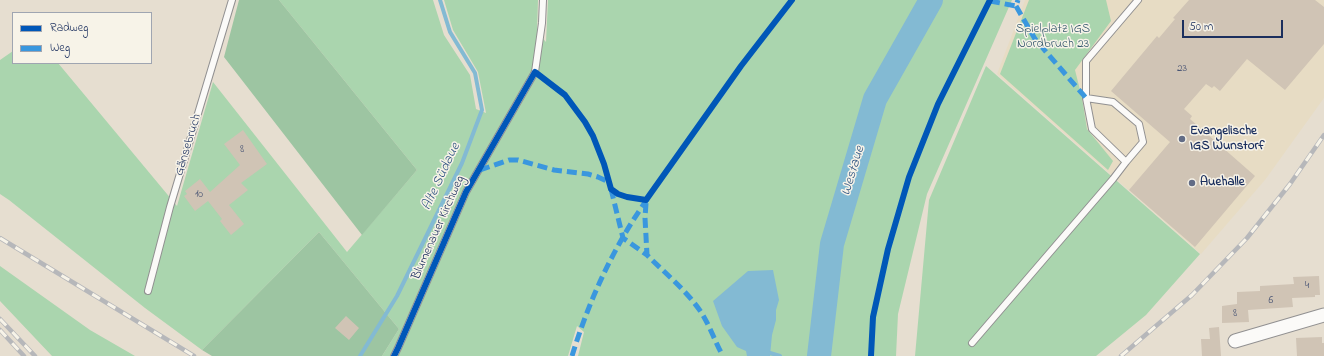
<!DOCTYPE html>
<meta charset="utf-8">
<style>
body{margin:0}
#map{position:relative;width:1324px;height:356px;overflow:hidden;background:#e6ded0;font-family:"Indie Flower",sans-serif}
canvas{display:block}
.legend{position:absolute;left:12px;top:12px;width:140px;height:52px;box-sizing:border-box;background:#f7f3e8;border:1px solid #9fa5b1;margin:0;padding:5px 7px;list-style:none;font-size:12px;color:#1b2f5e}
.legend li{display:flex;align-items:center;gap:8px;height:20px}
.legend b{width:20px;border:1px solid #9fa5b1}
.scale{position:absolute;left:1182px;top:20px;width:101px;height:18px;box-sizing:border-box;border:2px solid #1b2f5e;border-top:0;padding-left:5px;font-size:12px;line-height:14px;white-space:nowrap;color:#1b2f5e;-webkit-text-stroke:3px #f7f3e8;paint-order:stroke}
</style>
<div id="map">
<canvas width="1324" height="356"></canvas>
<ul class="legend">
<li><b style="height:5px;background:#0057b8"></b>Radweg</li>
<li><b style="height:5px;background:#3a97de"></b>Weg</li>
</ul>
<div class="scale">50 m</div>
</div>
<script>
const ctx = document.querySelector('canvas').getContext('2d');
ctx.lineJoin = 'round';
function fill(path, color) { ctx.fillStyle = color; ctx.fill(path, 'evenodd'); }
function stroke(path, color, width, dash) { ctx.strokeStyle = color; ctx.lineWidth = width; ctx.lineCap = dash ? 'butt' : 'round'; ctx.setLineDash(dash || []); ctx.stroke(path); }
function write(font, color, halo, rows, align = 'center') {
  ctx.font = font + ' "Indie Flower",sans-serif'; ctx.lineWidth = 3; ctx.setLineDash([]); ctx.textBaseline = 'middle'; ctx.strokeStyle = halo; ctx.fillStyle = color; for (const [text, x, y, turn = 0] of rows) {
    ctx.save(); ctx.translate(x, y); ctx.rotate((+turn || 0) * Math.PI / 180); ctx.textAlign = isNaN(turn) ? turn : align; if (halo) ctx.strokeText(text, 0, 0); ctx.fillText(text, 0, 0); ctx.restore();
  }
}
fill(new Path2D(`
 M1025,0H1324V98L1265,180L1201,254L997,74Z`), '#e7dcc4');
fill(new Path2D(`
 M279,0H433L444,35L470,75L476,109L486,113L478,72L453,30L444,0H538L537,32L546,42L548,0H1012L927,194L898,314L896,356H578L584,332L577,326L568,356H382L399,329L319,232L202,350L145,308L9,200L0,194V60L13,51V63H58L177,206L213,82L347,252L417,170Z
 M1029,0H1106L1111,21L1075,70L1082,98L1087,129L1113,161L1108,170L1000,74Z
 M986,66L1200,254L1146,315L1096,356H915L929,200Z
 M0,266L90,330L135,356H52L0,301Z`), '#aad5ae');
fill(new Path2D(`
 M239,0H279L417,170L362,235L224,57Z
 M319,232L399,329L382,356H212L202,350Z`), '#9dc5a2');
fill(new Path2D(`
 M773,270L779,300L776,310V320L772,335L770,356H747L746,351L737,347L722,326L713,301L748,271Z`), '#83bad3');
stroke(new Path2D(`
 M770,353L780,356
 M360,356L397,296L462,163L482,110L475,73L450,32L440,0`), '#83bad3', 4);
stroke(new Path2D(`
 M819,356L832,244L875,99L931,0`), '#83bad3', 24);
fill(new Path2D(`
 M1189,0H1315L1324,7V44L1285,90L1247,59L1220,91L1214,86L1212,88L1206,84L1184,109L1192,116L1190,119L1255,176L1195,247L1129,190L1170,142L1111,91L1157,36L1159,38L1175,19L1173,18Z
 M243,130L267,164L241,183L248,190L229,205L244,224L231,235L220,221L222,219L208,201L195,211L184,196L187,194L185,191L200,179L210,192L240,165L224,144Z
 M1319,276L1320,295H1315V297L1292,298L1293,307L1248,310L1249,322L1222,323V306L1237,304V292L1260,291V286L1294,284L1293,277Z
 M346,316L359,328L349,340L335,328Z
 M1219,327L1221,356H1202L1201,339H1210L1209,328Z
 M1322,337V343H1324V356H1297L1296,338Z`), '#d0c4b5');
const service = new Path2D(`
 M1086,98L1113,102L1139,124L1143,142L1126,162
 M148,291L170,207L232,0
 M972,343L1113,179L1126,162L1092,129L1086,98V61L1138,0
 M394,356L398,348L466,192L535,72L542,23L543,0`);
const minor = new Path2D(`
 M1235,341L1324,315`);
stroke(service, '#919091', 8);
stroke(minor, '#919091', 15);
stroke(service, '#fbfaf8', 6);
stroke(minor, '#fbfaf8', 13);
const rail = new Path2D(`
 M0,238L194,356
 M0,319L35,356
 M0,330L24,356
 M1121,356L1192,295L1247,238L1290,184L1324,135`);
stroke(rail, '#b6b7ba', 4.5);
stroke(rail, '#f7f3e8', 3, [9]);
stroke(new Path2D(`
 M990,1L1016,6L1018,0
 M1016,6L1035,39L1086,98
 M480,170L509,160H518L554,170L588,174L598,177L609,182
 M611,189L623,238L647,255
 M646,203L645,218L647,255C665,273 686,290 701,312C710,326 715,342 723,356
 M572,356C589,300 614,246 648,198`), '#3a97de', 5, [10, 5]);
stroke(new Path2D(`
 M394,356L398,348L466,192L535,72L565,95L585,122L593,136L604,164L611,189L618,194L627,197L646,200L741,66L792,0
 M871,356L873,317L888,249L909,177L938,104L990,0`), '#0057b8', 6);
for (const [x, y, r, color] of [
 [1182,139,4,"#626c86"],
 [1192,183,4,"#626c86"]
]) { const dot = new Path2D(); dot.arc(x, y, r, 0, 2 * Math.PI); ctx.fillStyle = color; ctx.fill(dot); stroke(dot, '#f7f3e8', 1.5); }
write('11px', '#485474', null, [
 ["23",1182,69],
 ["8",242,150],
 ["10",199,195],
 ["4",1307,286],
 ["6",1271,301],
 ["8",1235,314]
]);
write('13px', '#32576b', '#f7f3e8', [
 ["Spielplatz IGS",1053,30],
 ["Nordbruch 23",1053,45]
]);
write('bold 13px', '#1b2f5e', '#f7f3e8', [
 ["Evangelische",1190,132],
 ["IGS Wunstorf",1190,147],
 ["Auehalle",1200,183]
], 'left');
write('13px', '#1b2f5e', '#f7f3e8', [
 ["Gänsebruch",189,145,-73],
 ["Blumenauer Kirchweg",439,228,-66]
]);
write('italic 14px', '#2e5481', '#f7f3e8', [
 ["Westaue",854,171,-73],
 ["Alte Südaue",442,177,-65]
]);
</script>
